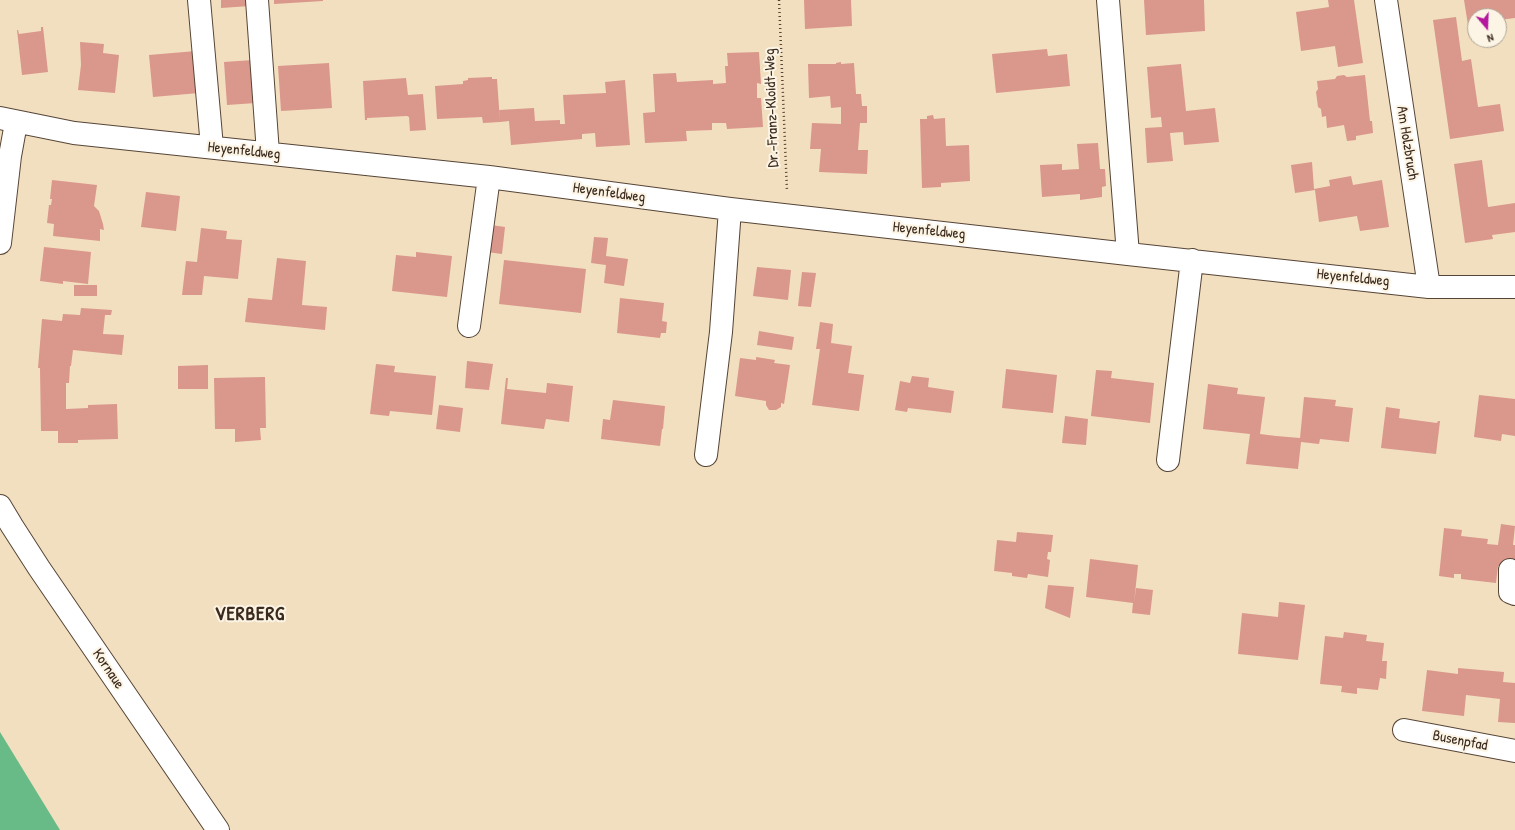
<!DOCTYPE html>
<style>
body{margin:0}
#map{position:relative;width:1515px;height:830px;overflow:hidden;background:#f2dfc0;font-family:"Patrick Hand",sans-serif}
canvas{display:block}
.north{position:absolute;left:1467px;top:8px;width:40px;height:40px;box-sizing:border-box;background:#fcf5e5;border:1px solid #afa495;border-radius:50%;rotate:161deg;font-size:11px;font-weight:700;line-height:16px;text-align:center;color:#3b2a1e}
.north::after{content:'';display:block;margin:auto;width:14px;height:18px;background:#b5179e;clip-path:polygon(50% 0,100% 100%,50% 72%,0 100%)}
</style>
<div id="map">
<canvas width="1515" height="830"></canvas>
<div class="north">N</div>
</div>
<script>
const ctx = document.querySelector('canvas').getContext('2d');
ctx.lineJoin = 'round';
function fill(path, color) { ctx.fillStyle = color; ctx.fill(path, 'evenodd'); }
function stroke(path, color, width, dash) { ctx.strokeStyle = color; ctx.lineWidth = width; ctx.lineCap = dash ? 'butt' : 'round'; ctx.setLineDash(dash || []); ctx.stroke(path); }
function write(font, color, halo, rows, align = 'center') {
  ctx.font = font + ' "Patrick Hand",sans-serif'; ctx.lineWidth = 4; ctx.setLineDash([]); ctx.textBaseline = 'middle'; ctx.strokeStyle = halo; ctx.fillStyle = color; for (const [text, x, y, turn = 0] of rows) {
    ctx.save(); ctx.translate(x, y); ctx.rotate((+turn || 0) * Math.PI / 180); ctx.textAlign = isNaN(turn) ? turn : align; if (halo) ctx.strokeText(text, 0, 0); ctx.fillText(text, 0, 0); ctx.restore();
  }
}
fill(new Path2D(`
 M0,732L60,830H0Z`), '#68bb87');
fill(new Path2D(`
 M221,0H250V6L221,8Z
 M274,0H323V1L274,4Z
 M804,0H851L852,26L805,29Z
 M1144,0H1204L1205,31L1146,35Z
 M1328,0H1354L1363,63L1338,67L1335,46L1301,51L1296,12L1329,7Z
 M1464,0H1515V18L1499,20V16H1475V24L1468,25Z
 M1456,17L1462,61L1471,59L1478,107L1500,104L1504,131L1450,139L1433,20Z
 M41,27H43L48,72L22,75L17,30H18L19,34L41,31Z
 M80,42L104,44L103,53L119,55L115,93L78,90L81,65Z
 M1047,49L1048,56L1067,54L1070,86L996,93L992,54Z
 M196,51L199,93L153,97L149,55Z
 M759,52L761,84L757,83V98H761L763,127L727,129L726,123H712V130L686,131L687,141L645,143L643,113L655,112L653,74L676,73L677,82L713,80V84L726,83L725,66H728L727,53Z
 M253,60L256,103L227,105L224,62Z
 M841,62V64L854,63L856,94H861L862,106H867V123H860L858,150H868L867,174L819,172L821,149H810L812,123L841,124V107L831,108L830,96L809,98L808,64H836V63Z
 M329,63L332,108L281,111L278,66Z
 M1181,64L1186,111L1215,108L1219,142L1184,145L1183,132L1170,133L1173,161L1147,163L1145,128L1162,127L1161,117L1151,118L1147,67Z
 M1344,75L1347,77L1365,75L1370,121H1372L1373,133L1356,136V140L1347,141L1344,125L1327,128L1326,116L1322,117L1321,109L1318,107L1316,92L1318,89L1317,81L1335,79L1337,76Z
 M492,77V79H497L500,122L483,123L482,117L437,119L435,86L463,84V81L468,80V78Z
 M406,78L408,95L423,94L426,130L410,131L409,117L407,116L367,118V120H365L363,81Z
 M625,80L630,145L596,147L595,133L582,134V139L511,145L509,121L500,122L499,110L534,108L535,121L560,120V124H565L563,95L606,93L605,82Z
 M933,115L934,119L945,118L946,146L969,145L970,181L941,183V187L922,188L920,119H927V116Z
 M1098,143L1100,169H1105L1106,186L1102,187V197L1080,200V194L1042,197L1040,165L1062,164V170L1079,169L1077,144Z
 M1482,160L1488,207L1515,203V232L1492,235L1493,239L1465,243L1454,164Z
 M1312,162L1314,189L1330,186L1329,180L1351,176L1353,185L1382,180L1389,227L1360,231L1357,216L1319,222L1315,190L1295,193L1291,165Z
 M52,180L97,185L94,206L99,211L103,224L104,230L100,229V241L53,236L54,224L47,223L49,205H51L52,199H50Z
 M146,192L180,196L176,231L141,227Z
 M491,225L505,227L502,254L487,252Z
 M201,228L227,231L226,239L242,240L238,279L204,276L202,295H182L186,261L197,262Z
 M594,237L608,238L606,256L628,259L624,286L604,283L606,265L591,263Z
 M44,247L91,252L88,284L63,281V284L40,281Z
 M416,252L452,256L447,297L392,291L396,255L416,257Z
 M277,258L306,261L302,305L327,307L325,330L245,322L248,298L272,300Z
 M504,260L586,269L581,313L499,304Z
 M757,267L791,270L788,300L753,296Z
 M802,272L816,273L811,307L798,306Z
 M74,285H97V296H74Z
 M620,298L664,303L662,321L667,322L666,333H661L660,338L617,333Z
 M81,308L112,310L111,315H105L103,334L124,335L122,355L73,350L71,366H70L69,383H66V409L88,408V405L117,404L118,439L78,440V443H58V431H41L40,368H38L42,319L62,321L63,314L80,315Z
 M820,322L833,324L831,343L852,346L848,373L864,375L859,411L812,405L820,349H816Z
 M759,331L794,337L792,350L757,345Z
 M756,357L775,360L774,363L790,365L784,404L781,403V407L776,410H769L766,405V401L735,396L740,358L756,360Z
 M467,361L493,364L489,390L465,388Z
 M376,364L395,366L394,372L436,376L432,415L390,411L389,416L370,414Z
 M208,365V389H178V366Z
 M1006,369L1057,375L1053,413L1002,408Z
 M1096,370L1112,371L1111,378L1154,383L1150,423L1091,416Z
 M912,376L929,378L928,387L954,391L951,413L908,408L907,412L895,410L900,381L910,383Z
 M265,377L266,428H260L261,440L235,442V429H215L214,378Z
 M506,378H508L507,389L546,393L547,383L573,386L569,422L546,419L544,429L501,424Z
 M1208,384L1238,388L1237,394L1265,397L1260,434L1276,436L1300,438L1304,397L1336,400L1335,406L1353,408L1349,442L1320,439L1319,444L1301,442L1298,469L1246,464L1250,434L1203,429Z
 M1479,395L1515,399V436L1502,434L1501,441L1474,437Z
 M613,400L665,406L663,429H662L660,446L601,439L603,419L610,420Z
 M439,405L463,408L460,432L436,429Z
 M1386,407L1400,409L1399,418L1437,423L1438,421H1440L1436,454L1381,448Z
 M1065,416L1088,419L1086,445L1062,443Z
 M1501,524L1515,526L1513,545H1515V568L1498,566L1496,583L1461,579V574H1454V578L1439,576L1444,528L1462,530L1461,536L1488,539L1487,544L1498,545Z
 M1017,532L1053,535L1051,552H1048L1047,559L1050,560L1048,577L1028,574L1027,578L1012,576V573L994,571L997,540L1016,542Z
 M1090,559L1138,565L1134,603L1136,588L1153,590L1150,615L1132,613L1133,603L1086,597Z
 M1048,585L1074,587L1070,618L1045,608Z
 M1279,602L1305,605L1298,660L1238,654L1242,613L1278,617Z
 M1344,632L1367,635L1366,641L1384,643L1382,661H1387L1386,679L1380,678L1378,690L1357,688V694L1341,692L1342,686L1320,684L1325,636L1343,638Z
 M1458,668L1504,672L1503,682L1515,683V723L1498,722L1500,699L1466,695L1464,716L1422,711L1427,670L1458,674Z`), '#da978b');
const minor = new Path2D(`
 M199,0L212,147
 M257,0L268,153
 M1108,0L1128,254
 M1386,0L1429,287
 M0,118L74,133L489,177L730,209L1128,254L1429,287H1515
 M0,243L10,156L16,123
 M469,326L489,177
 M706,455L721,332L730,209
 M1168,460L1192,260
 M0,506L12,526L39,568L218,830
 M1510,570V592L1515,594
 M1404,730L1515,751`);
stroke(minor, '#564536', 24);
stroke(new Path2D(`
 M779,0L787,191`), '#564536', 2.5, [1, 3]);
stroke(minor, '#fff', 22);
write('15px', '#3b2a1e', '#fcf5e5', [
 ["Dr.-Franz-Kloidt-Weg",772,108,-92],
 ["Am Holzbruch",1407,143,81],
 ["Heyenfeldweg",244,151,6],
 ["Heyenfeldweg",609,193,8],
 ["Heyenfeldweg",929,231,6],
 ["Heyenfeldweg",1353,278,6],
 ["Kornaue",108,669,56],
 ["Busenpfad",1460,741,11]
]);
ctx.letterSpacing = '1px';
write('bold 19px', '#3b2a1e', '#fcf5e5', [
 ["VERBERG",250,615]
]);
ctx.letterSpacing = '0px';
</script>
